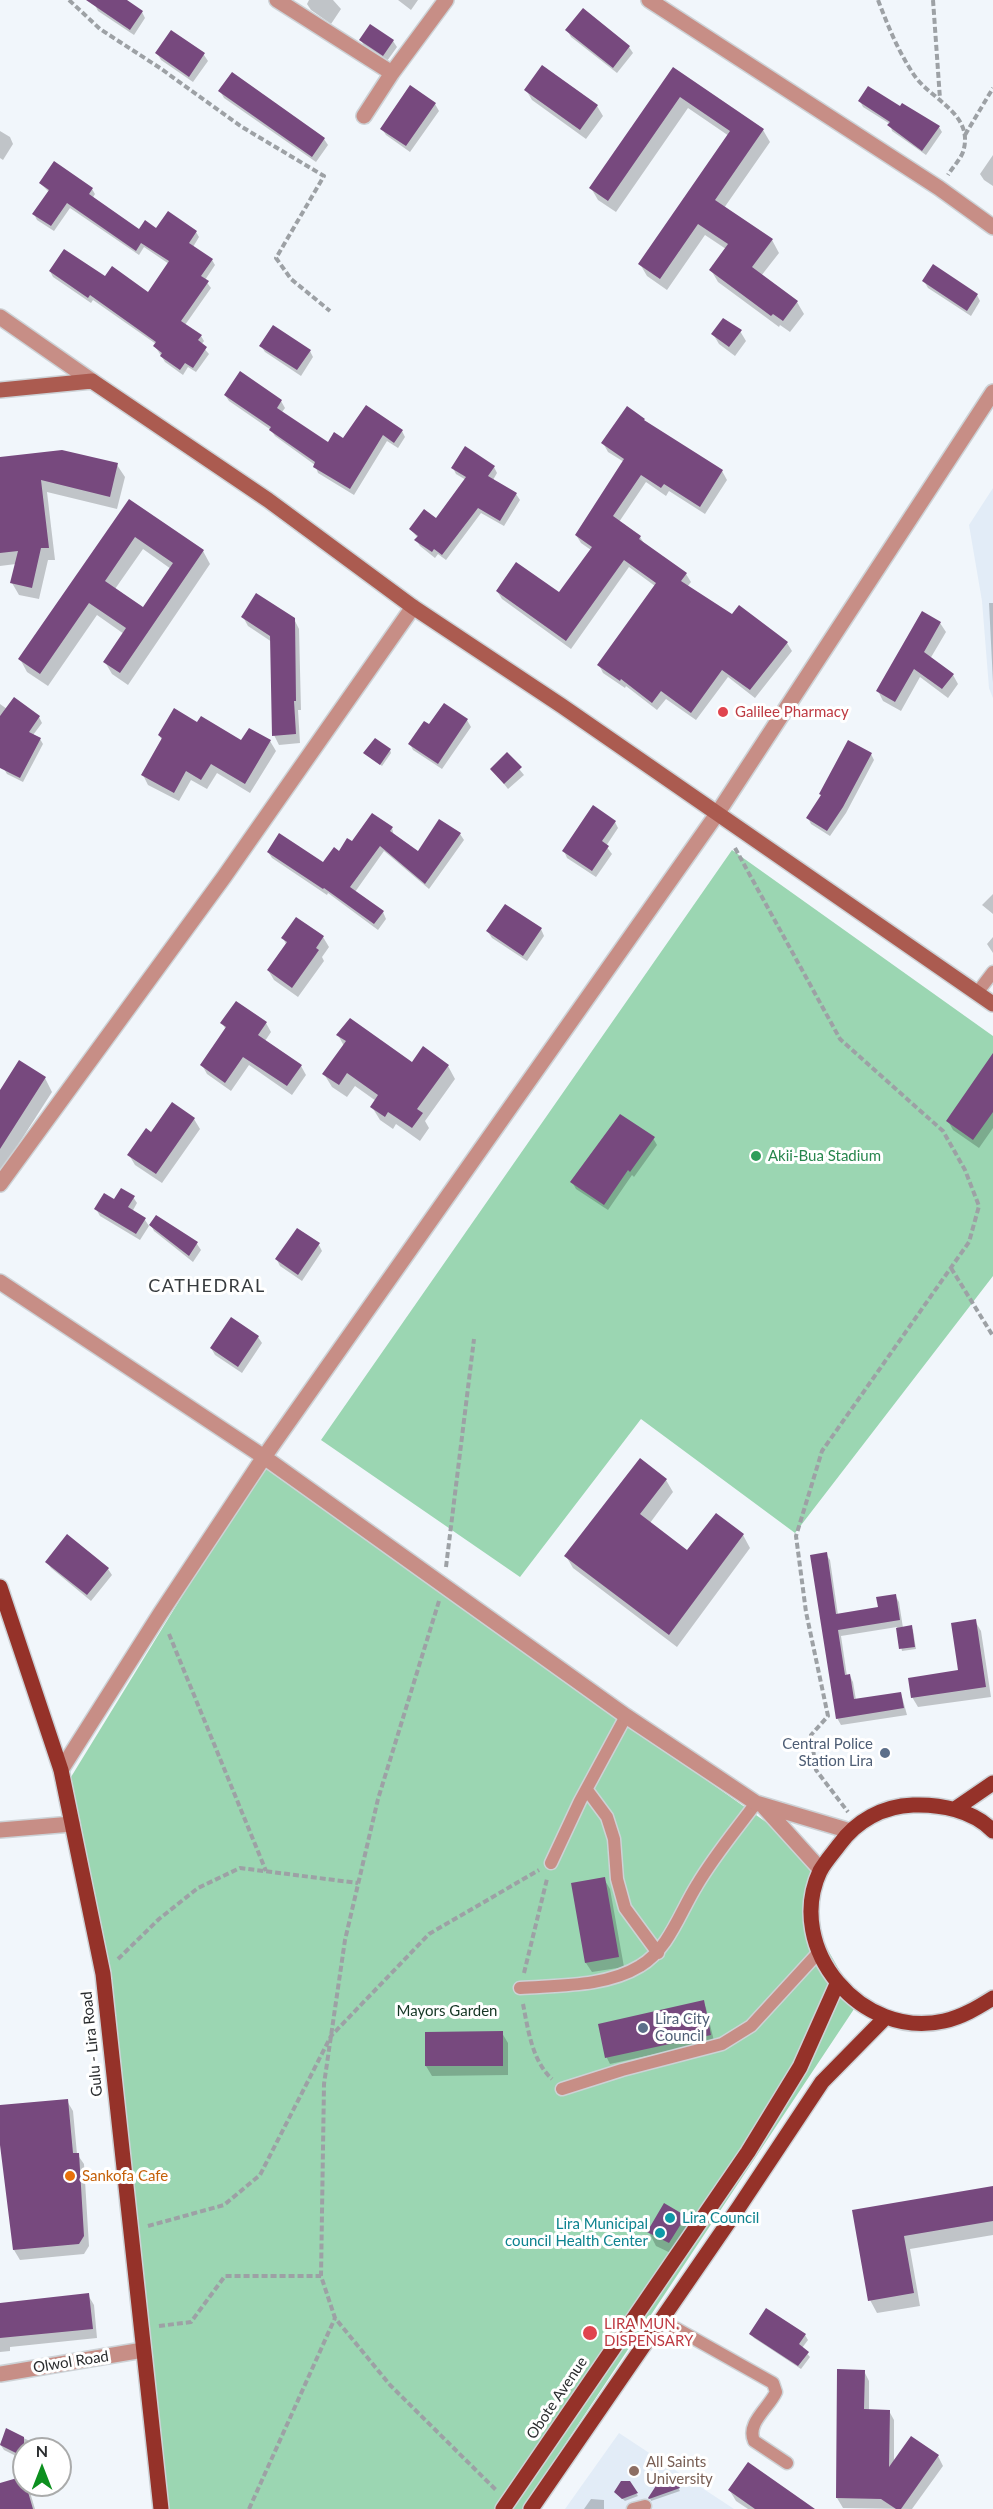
<!DOCTYPE html>
<style>
body{margin:0}
#map{position:relative;width:993px;height:2509px;overflow:hidden;background:#f1f6fb;font-family:Lato,sans-serif}
canvas{display:block}
.north{position:absolute;left:12px;top:2437px;width:60px;height:60px;box-sizing:border-box;background:#fff;border:2px solid #aaabab;border-radius:50%;rotate:0deg;font-size:16px;font-weight:700;line-height:24px;text-align:center;color:#2a2c2e}
.north::after{content:'';display:block;margin:auto;width:21px;height:27px;background:#0d901f;clip-path:polygon(50% 0,100% 100%,50% 72%,0 100%)}
</style>
<div id="map">
<canvas width="993" height="2509"></canvas>
<div class="north">N</div>
</div>
<script>
const ctx = document.querySelector('canvas').getContext('2d');
ctx.lineJoin = 'round';
function fill(path, color) { ctx.fillStyle = color; ctx.fill(path, 'evenodd'); }
function stroke(path, color, width, dash) { ctx.strokeStyle = color; ctx.lineWidth = width; ctx.lineCap = dash ? 'butt' : 'round'; ctx.setLineDash(dash || []); ctx.stroke(path); }
function write(font, color, halo, rows, align = 'center') {
  ctx.font = font + ' Lato,sans-serif'; ctx.lineWidth = 6; ctx.setLineDash([]); ctx.textBaseline = 'middle'; ctx.strokeStyle = halo; ctx.fillStyle = color; for (const [text, x, y, turn = 0] of rows) {
    ctx.save(); ctx.translate(x, y); ctx.rotate((+turn || 0) * Math.PI / 180); ctx.textAlign = isNaN(turn) ? turn : align; if (halo) ctx.strokeText(text, 0, 0); ctx.fillText(text, 0, 0); ctx.restore();
  }
}
fill(new Path2D(`
 M993,488V698L989,688L982,601L969,525Z
 M619,2433L734,2509H565Z`), '#e2ecf7');
fill(new Path2D(`
 M732,850L993,1036V1276L795,1533L641,1419L520,1577L321,1440Z
 M262,1466L824,1863L812,1922L858,2003L522,2509H162L103,1974L63,1790Z`), '#9bd6b2');
fill(new Path2D(`
 M98,0H124L142,12L145,18L134,35L98,11L95,5Z
 M309,0H333L341,9L331,24L311,10L307,4Z
 M398,0H418L411,10Z
 M567,30L629,47L633,53L617,73L571,37Z
 M171,32L204,55L208,61L193,82L161,60L157,53Z
 M361,40L393,41L397,47L387,61L364,46Z
 M673,69L763,130L770,142L724,208L772,240L779,253L761,276L797,302L804,314L790,332L780,325L779,327L718,282L711,270L726,249L705,235L667,290L647,276L640,264L729,136L688,108L616,212L598,200L591,188Z
 M526,90L597,106L603,116L586,139L532,100Z
 M220,91L324,139L328,145L316,162L224,98Z
 M860,101L900,108L939,127L942,132L926,155L892,131L890,124L863,107Z
 M435,104L439,111L410,152L386,135L382,129Z
 M0,131L10,137L13,144L3,160L0,158Z
 M993,155V186L984,180L980,174Z
 M40,183L92,189L95,194L92,199L139,231L156,230L168,213L196,232L199,237L193,247L212,260L215,265L205,280L211,288L185,325L201,336L204,341L201,345L209,354L196,372L188,367L183,375L165,362L155,346L156,344L93,300L91,303L53,277L50,271L105,279L148,294L169,264L144,247L139,255L70,208L54,231L37,220L34,214L49,192Z
 M924,281L977,295L980,301L971,316L928,288Z
 M740,331L746,341L735,356L719,344L713,334Z
 M261,346L310,351L313,357L301,376L265,352Z
 M240,373L281,401L285,408L282,412L328,444L402,431L405,437L398,448L387,441L354,495L318,473L315,465L275,436L271,430L229,401L225,395Z
 M627,408L647,423L722,471L727,480L705,514L669,491L666,496L646,482L619,522L640,537L645,545L686,574L691,582L687,587L732,616L787,643L792,651L755,698L728,677L696,720L666,699L657,710L626,686L625,688L603,673L599,665L655,586L629,567L571,649L502,599L497,591L560,594L591,550L581,543L576,535L624,462L608,452L603,443Z
 M0,458L117,465L125,477L117,509L47,492L55,560H48L39,599L19,595L12,583L16,564L0,566Z
 M494,467L497,473L493,480L516,494L520,500L504,526L481,513L446,560L438,554L435,558L420,546L416,540L418,538L411,530L437,520L466,480L456,474L453,468Z
 M129,501L203,551L210,564L128,685L112,674L105,662L124,634L97,615L48,686L27,672L20,659ZM143,549L171,569L144,609L115,589Z
 M989,603H993V684V683Z
 M243,617L294,619L299,629L301,710H298L300,743L279,745L274,735L272,642L248,626Z
 M940,623L946,632L930,659L953,675L958,684L948,698L920,677L901,711L883,701L878,691Z
 M15,699L39,717L42,723L33,735L40,739L43,744L23,782L7,774L4,769L0,734V704L7,709Z
 M467,720L471,727L442,769L413,750L410,744L430,726Z
 M198,724L242,742L270,741L276,751L250,793L217,773L207,789L191,780L179,801L148,785L143,775L162,740L159,735Z
 M390,750L391,753L382,766L365,753Z
 M507,754L524,775L508,789L492,769Z
 M871,754L874,760L846,813L830,836L811,824L808,818L822,796L820,794Z
 M615,822L618,828L606,846L612,854L596,877L567,858L564,851Z
 M392,828L394,836L419,853L460,834L464,840L429,889L384,851L355,892L383,912L386,919L378,930L328,893L327,895L272,858L268,852L324,864L339,853Z
 M993,894V914L982,905Z
 M541,929L544,936L527,961L492,938L488,932Z
 M323,937L329,947L322,957L324,961L298,997L274,980L268,970L286,944L283,938Z
 M993,937V953L987,944Z
 M222,1023H266L271,1032L265,1041L301,1066L306,1075L292,1095L249,1065L231,1091L207,1074L202,1065L226,1030Z
 M338,1035L412,1064L448,1066L455,1079L425,1121L429,1128L420,1141L396,1124L393,1129L380,1120L372,1107L376,1101L355,1086L347,1097L332,1087L324,1074L344,1046Z
 M993,1073V1128L979,1148L953,1130L948,1121Z
 M45,1078L52,1092L0,1173V1093Z
 M194,1119L200,1129L162,1183L135,1165L129,1155L152,1134Z
 M653,1138L657,1145L634,1177L632,1175L608,1210L576,1189L572,1182Z
 M133,1197L137,1203L132,1212L145,1220L149,1226L140,1240L100,1216L96,1209Z
 M151,1225L197,1244L201,1250L193,1262L154,1231Z
 M319,1245L322,1251L302,1281L280,1266L277,1260Z
 M258,1337L262,1343L242,1373L215,1355L211,1348Z
 M666,1480L673,1492L650,1523L688,1552L743,1535L750,1548L677,1647L573,1568L566,1556Z
 M826,1554L830,1560L838,1615L880,1608L895,1595L899,1602L903,1628L911,1627L913,1630L916,1649L902,1651L897,1627L841,1636L847,1676H850L853,1682L856,1700L901,1693L907,1715L841,1725L837,1718Z
 M47,1562L108,1569L112,1575L91,1601L51,1568Z
 M975,1621L981,1631L991,1697L918,1707L912,1697L960,1671Z
 M604,1879L610,1889L624,1967L592,1972L586,1963Z
 M703,2002L706,2008L714,2041L610,2064L607,2058L599,2025Z
 M502,2033L508,2043V2075L432,2076L426,2066Z
 M67,2101L73,2111L77,2154L84,2164L89,2246L84,2254L20,2260L14,2250L0,2132V2107Z
 M993,2187V2235L910,2249L920,2306L877,2313L870,2300L854,2211Z
 M685,2217L692,2230L677,2256L656,2246L649,2232Z
 M88,2295L94,2305L97,2338L10,2347V2351L0,2352V2304Z
 M751,2334L805,2335L808,2340L802,2348L810,2357L801,2369L754,2338Z
 M839,2371H864L869,2381V2411H889L894,2420V2463L938,2456L943,2466L912,2509L843,2508L837,2498Z
 M7,2430L36,2444L39,2449H24V2460L4,2450L0,2444Z
 M671,2477L680,2491L651,2501L650,2498Z
 M24,2480V2485H27L29,2489L35,2509H0V2484Z
 M629,2483L638,2496L625,2501L615,2492Z
 M730,2491L812,2509H748L736,2501Z
 M591,2499L604,2500V2509H584Z`), '#0003');
fill(new Path2D(`
 M86,0H127L143,11L130,30Z
 M583,8L630,46L613,68L565,30Z
 M370,24L394,40L383,56L359,40Z
 M171,30L205,53L189,77L155,53Z
 M542,65L598,105L580,130L524,90Z
 M673,67L764,129L715,200L773,239L752,267L798,301L783,321L773,314L771,316L709,270L728,244L698,224L660,279L638,264L730,131L680,97L608,201L589,188Z
 M232,72L325,138L312,157L218,91Z
 M410,85L436,103L406,146L380,129Z
 M868,86L900,106L902,103L940,126L922,151L887,125L890,122L858,101Z
 M54,161L93,188L89,194L139,229L145,220L156,228L168,211L197,231L189,243L213,259L201,276L209,281L181,321L202,335L198,340L207,347L193,368L185,363L180,370L160,356L162,353L153,346L156,342L90,295L88,298L49,271L64,249L105,276L112,266L148,292L169,261L141,243L136,251L67,203L51,226L32,214L49,190L39,183Z
 M933,264L978,294L967,311L922,281Z
 M723,318L742,330L729,347L711,334Z
 M273,325L311,350L297,370L259,346Z
 M240,371L282,400L277,408L328,442L334,432L343,438L366,405L403,430L394,443L383,435L350,489L313,467L315,462L269,430L271,427L224,395Z
 M627,406L645,419L644,420L723,470L700,507L664,484L661,488L641,475L613,516L641,536L639,539L687,573L681,581L732,614L739,605L788,642L750,690L722,670L691,713L661,691L652,703L621,679L620,681L597,665L656,583L624,560L566,641L496,591L516,562L559,592L592,547L575,535L624,459L601,443Z
 M465,446L495,466L488,476L517,493L500,521L478,508L442,555L434,549L432,552L414,540L418,536L409,529L424,509L436,518L466,477L451,468Z
 M62,450L118,463L110,497L41,480L49,548H41L32,588L10,583L18,551L0,553V457Z
 M129,499L204,550L120,673L103,662L126,628L89,603L40,674L18,659ZM135,537L173,563L143,607L105,581Z
 M256,593L295,618L296,701H294L296,734L272,736L270,636L241,617Z
 M922,611L941,622L924,652L954,674L942,689L914,669L895,702L876,691Z
 M14,697L40,716L29,732L41,738L20,778L0,768V716Z
 M444,703L468,719L438,764L408,744L424,721L429,724Z
 M174,708L197,722L201,716L241,740L249,728L271,740L245,784L211,764L201,780L186,771L174,793L141,775L162,738L158,735Z
 M375,738L391,749L380,765L363,753Z
 M848,740L872,753L843,807L827,831L806,818L821,795L819,794Z
 M507,752L522,767L504,784L490,769Z
 M593,805L616,821L602,841L609,846L592,871L562,851Z
 M372,813L393,827L390,831L418,851L439,819L461,833L425,884L380,846L350,887L384,911L374,924L324,888L323,889L267,852L279,833L323,862L334,847L339,851L347,838L352,841Z
 M505,904L542,928L523,956L486,931Z
 M296,917L324,936L316,948L319,950L292,988L267,970L287,942L281,938Z
 M236,1001L267,1022L258,1035L302,1065L287,1086L243,1057L225,1083L200,1065L226,1027L220,1023Z
 M350,1018L412,1062L423,1046L449,1065L417,1109L423,1113L412,1128L388,1112L385,1117L370,1107L378,1095L347,1073L339,1085L322,1074L346,1041L336,1035Z
 M993,1053V1112L973,1140L946,1121Z
 M19,1060L46,1077L0,1149V1090Z
 M172,1102L195,1118L156,1174L127,1155L146,1128L151,1132Z
 M620,1114L655,1137L630,1172L628,1170L604,1205L570,1182Z
 M121,1188L135,1196L128,1207L146,1218L136,1234L94,1209L104,1193L114,1199Z
 M156,1215L198,1242L189,1256L149,1225Z
 M297,1228L320,1243L298,1275L275,1259Z
 M231,1317L259,1336L238,1367L210,1348Z
 M640,1458L667,1479L640,1514L687,1550L716,1513L744,1534L669,1635L564,1556Z
 M67,1534L109,1568L87,1595L45,1562Z
 M827,1552L836,1614L878,1607L876,1597L896,1594L900,1620L838,1630L845,1675L850,1674L854,1699L901,1692L904,1708L836,1719L810,1555Z
 M976,1619L986,1687L911,1698L908,1678L958,1670L951,1623Z
 M912,1625L915,1647L899,1649L896,1628Z
 M605,1877L619,1957L585,1963L571,1883Z
 M704,2000L711,2035L605,2058L598,2024Z
 M503,2031V2066H425V2032Z
 M68,2099L73,2153H79L84,2236L79,2244L13,2250L0,2145V2105Z
 M993,2186V2221L904,2236L914,2293L868,2301L852,2210Z
 M664,2203L686,2216L669,2243L647,2232Z
 M89,2293L93,2329L0,2338V2303Z
 M766,2308L806,2334L799,2344L809,2352L798,2366L749,2334Z
 M837,2369L865,2370L864,2409L890,2410L889,2467L911,2436L939,2455L901,2509H896L881,2499L836,2498Z
 M6,2428L24,2437V2457L0,2445Z
 M748,2462L815,2509H755L728,2490Z
 M663,2475L672,2476L680,2488L649,2499L648,2498Z
 M24,2476V2485H26L33,2509H0V2483Z
 M621,2481H630L638,2493L622,2499L614,2492Z`), '#77497e');
const service = new Path2D(`
 M977,993L993,972
 M587,1790L607,1817L614,1839L617,1879L625,1908L658,1953
 M551,1863L580,1801L626,1716
 M520,1988C558,1985 606,1987 640,1966C669,1949 680,1912 697,1885C714,1856 736,1830 756,1803
 M562,2089L622,2070L722,2044L751,2026L819,1952
 M661,2320L773,2383L776,2392C769,2408 746,2423 754,2441L787,2463
 M633,2509L645,2506`);
const minor = new Path2D(`
 M277,0L392,73L364,116
 M649,0L939,188L993,227
 M392,73L446,0
 M0,317L92,381
 M0,1184L224,877L413,607
 M0,1282L264,1457L626,1716L756,1803L850,1831
 M61,1770L160,1614L264,1457L717,814L993,392
 M764,1807L821,1870
 M0,1830L72,1824`);
const tertiary = new Path2D(`
 M0,2374L143,2350`);
const secondary = new Path2D(`
 M0,390L92,381L268,500L413,607L562,706L993,1004`);
const primary = new Path2D(`
 M0,1587L61,1770L103,1974L161,2509
 M955,1809L993,1783
 M993,1831C973,1810 940,1804 913,1805C883,1806 856,1821 839,1845C833,1853 825,1862 820,1871C784,1949 862,2040 944,2021C962,2017 977,2008 993,1998
 M503,2509L748,2152L800,2067L837,1984
 M531,2509L739,2207L822,2082L886,2017`);
stroke(service, '#cdd2d6', 15);
stroke(minor, '#cdd2d6', 18);
stroke(tertiary, '#cdd2d6', 18);
stroke(secondary, '#cdd2d6', 18);
stroke(primary, '#cdd2d6', 18);
stroke(new Path2D(`
 M69,0L100,29L160,68L242,127L324,176L276,258L291,279L330,311
 M878,0C888,26 898,51 914,75C931,100 975,114 963,152C960,160 952,168 948,175
 M933,0L940,99
 M965,135L993,88
 M735,848L840,1039L943,1131L965,1170L979,1206L969,1242L822,1451L796,1536L806,1612L828,1716L811,1735L816,1770L848,1812
 M951,1268L993,1336
 M446,1567L474,1339
 M439,1601L378,1799L345,1940L324,2084L321,2276L335,2318L390,2385L497,2491
 M169,1634L266,1871
 M118,1959L159,1919L198,1888L240,1868L358,1883
 M524,1973L547,1879
 M523,2004C528,2029 532,2061 552,2079
 M148,2226L224,2205L260,2175L331,2036L429,1934L539,1870
 M159,2326L191,2322L225,2276H321
 M249,2509L335,2318`), '#9da1a5', 4, [6, 3]);
stroke(service, '#c78e86', 12);
stroke(minor, '#c78e86', 15);
stroke(tertiary, '#c78e86', 15);
stroke(secondary, '#ab5b50', 15);
stroke(primary, '#953229', 15);
for (const [x, y, r, color] of [
 [723,712,6,"#e0444e"],
 [756,1156,6,"#2e9e5b"],
 [885,1753,6,"#5c6f8a"],
 [643,2028,6,"#5c6f8a"],
 [70,2176,6,"#e8710a"],
 [670,2218,6,"#0f9aa8"],
 [660,2233,6,"#0f9aa8"],
 [590,2333,8,"#e0444e"],
 [634,2471,6,"#8d6e63"]
]) { const dot = new Path2D(); dot.arc(x, y, r, 0, 2 * Math.PI); ctx.fillStyle = color; ctx.fill(dot); stroke(dot, '#fff', 2); }
write('15px', '#be3a42', '#fff', [
 ["Galilee Pharmacy",735,712],
 ["LIRA MUN.",604,2324],
 ["DISPENSARY",604,2341]
], 'left');
write('15px', '#27864d', '#fff', [
 ["Akii-Bua Stadium",768,1156]
], 'left');
write('15px', '#4e5e75', '#fff', [
 ["Central Police",873,1744],
 ["Station Lira",873,1761],
 ["Lira City",655,2019,"left"],
 ["Council",655,2036,"left"]
], 'right');
write('15px', '#163725', '#fff', [
 ["Mayors Garden",447,2011]
]);
write('15px', '#2a2c2e', '#fff', [
 ["Gulu - Lira Road",92,2044,-96],
 ["Olwol Road",71,2362,-9],
 ["Obote Avenue",557,2398,-56]
]);
write('15px', '#c56008', '#fff', [
 ["Sankofa Cafe",82,2176]
], 'left');
write('15px', '#0d838f', '#fff', [
 ["Lira Council",682,2218],
 ["Lira Municipal",648,2224,"right"],
 ["council Health Center",648,2241,"right"]
], 'left');
write('15px', '#785e54', '#fff', [
 ["All Saints",646,2462],
 ["University",646,2479]
], 'left');
ctx.letterSpacing = '1.5px';
write('18px', '#373b3e', '#fff', [
 ["CATHEDRAL",207,1286]
]);
ctx.letterSpacing = '0px';
</script>
